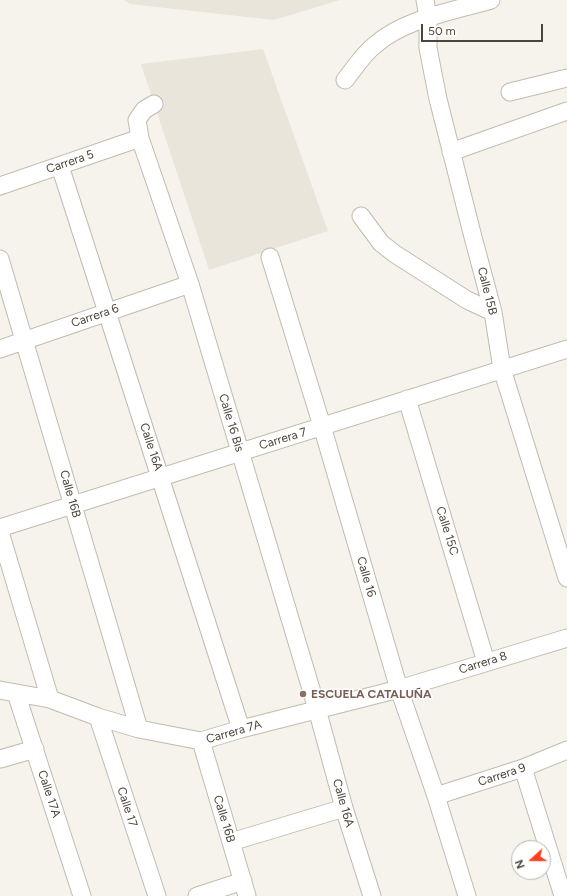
<!DOCTYPE html>
<meta charset="utf-8">
<style>
body{margin:0}
#map{position:relative;width:567px;height:896px;overflow:hidden;background:#f6f3ec;font-family:Figtree,sans-serif}
canvas{display:block}
.north{position:absolute;left:511px;top:840px;width:40px;height:40px;box-sizing:border-box;background:#fff;border:1px solid #b7b4b0;border-radius:50%;rotate:249deg;font-size:11px;font-weight:700;line-height:16px;text-align:center;color:#4b4439}
.north::after{content:'';display:block;margin:auto;width:14px;height:18px;background:#fc3f1d;clip-path:polygon(50% 0,100% 100%,50% 72%,0 100%)}
.scale{position:absolute;left:421px;top:24px;width:122px;height:18px;box-sizing:border-box;border:2px solid #4b4439;border-top:0;padding-left:5px;font-size:12px;line-height:14px;white-space:nowrap;color:#4b4439;-webkit-text-stroke:3px #fff;paint-order:stroke}
</style>
<div id="map">
<canvas width="567" height="896"></canvas>
<div class="north">N</div>
<div class="scale">50 m</div>
</div>
<script>
const ctx = document.querySelector('canvas').getContext('2d');
ctx.lineJoin = 'round';
function fill(path, color) { ctx.fillStyle = color; ctx.fill(path, 'evenodd'); }
function stroke(path, color, width, dash) { ctx.strokeStyle = color; ctx.lineWidth = width; ctx.lineCap = dash ? 'butt' : 'round'; ctx.setLineDash(dash || []); ctx.stroke(path); }
function write(font, color, halo, rows, align = 'center') {
  ctx.font = font + ' Figtree,sans-serif'; ctx.lineWidth = 3; ctx.setLineDash([]); ctx.textBaseline = 'middle'; ctx.strokeStyle = halo; ctx.fillStyle = color; for (const [text, x, y, turn = 0] of rows) {
    ctx.save(); ctx.translate(x, y); ctx.rotate((+turn || 0) * Math.PI / 180); ctx.textAlign = isNaN(turn) ? turn : align; if (halo) ctx.strokeText(text, 0, 0); ctx.fillText(text, 0, 0); ctx.restore();
  }
}
fill(new Path2D(`
 M124,0H340L274,20L130,4Z
 M263,49L328,231L209,270L141,64Z`), '#eae5da');
const minor = new Path2D(`
 M425,0L428,18V48L438,99L473,237L493,312L502,369L567,578
 M345,80C354,69 363,54 375,45C404,19 453,11 491,0
 M510,92L567,78
 M154,104L144,110L137,120L140,138L190,284L317,709L344,808L372,896
 M451,152L567,111
 M60,166L241,729
 M0,186L140,138
 M361,216L381,243L395,254L467,300L493,312
 M270,257L322,426L399,689L436,796L467,896
 M0,259L139,729
 M0,349L190,284
 M407,399L486,662
 M0,528L567,349
 M0,532L50,699
 M0,690L50,699L98,717L139,729L201,741L241,729L399,689L567,638
 M16,693L82,896
 M98,717L157,896
 M201,741L247,896
 M0,759L35,749
 M523,768L563,896
 M436,796L523,768L567,750
 M231,842L344,808
 M197,896L243,881`);
stroke(minor, '#c2bbae', 19);
stroke(minor, '#fff', 17);
for (const [x, y, r, color] of [
 [303,694,4,"#8d6e63"]
]) { const dot = new Path2D(); dot.arc(x, y, r, 0, 2 * Math.PI); ctx.fillStyle = color; ctx.fill(dot); stroke(dot, '#fff', 1.5); }
write('12px', '#4b4439', '#fff', [
 ["Carrera 5",70,162,-19],
 ["Calle 15B",487,291,76],
 ["Carrera 6",95,316,-19],
 ["Calle 16 Bis",231,423,73],
 ["Carrera 7",283,439,-17],
 ["Calle 16A",151,447,72],
 ["Calle 16B",70,494,74],
 ["Calle 15C",447,531,73],
 ["Calle 16",366,577,74],
 ["Carrera 8",483,663,-17],
 ["Carrera 7A",234,732,-16],
 ["Carrera 9",502,775,-18],
 ["Calle 17A",49,794,72],
 ["Calle 16A",343,803,74],
 ["Calle 17",127,807,72],
 ["Calle 16B",224,819,73]
]);
write('bold 12px', '#785e54', '#fff', [
 ["ESCUELA CATALUÑA",311,694]
], 'left');
</script>
